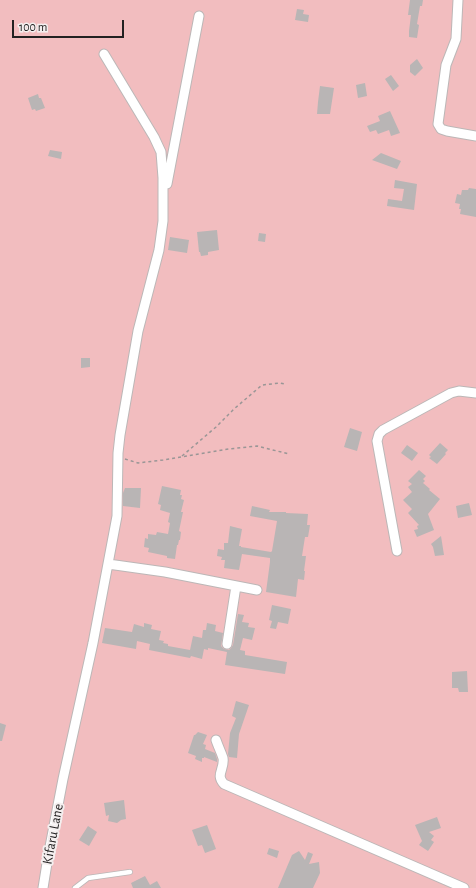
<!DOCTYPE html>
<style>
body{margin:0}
#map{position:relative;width:476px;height:888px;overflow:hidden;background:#f4efef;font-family:"Alegreya Sans",sans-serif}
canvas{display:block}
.scale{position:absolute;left:12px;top:20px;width:112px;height:18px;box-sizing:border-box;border:2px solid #232121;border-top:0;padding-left:5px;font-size:12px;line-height:14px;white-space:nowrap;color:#232121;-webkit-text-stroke:3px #f4efef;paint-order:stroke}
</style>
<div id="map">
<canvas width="476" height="888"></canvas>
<div class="scale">100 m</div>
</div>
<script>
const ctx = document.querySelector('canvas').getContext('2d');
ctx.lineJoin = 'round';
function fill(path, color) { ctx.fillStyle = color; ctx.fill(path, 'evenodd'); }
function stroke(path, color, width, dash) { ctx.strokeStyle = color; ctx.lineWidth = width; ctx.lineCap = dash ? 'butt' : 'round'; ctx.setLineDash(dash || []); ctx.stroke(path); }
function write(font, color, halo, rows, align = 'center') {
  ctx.font = font + ' "Alegreya Sans",sans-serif'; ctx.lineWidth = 4; ctx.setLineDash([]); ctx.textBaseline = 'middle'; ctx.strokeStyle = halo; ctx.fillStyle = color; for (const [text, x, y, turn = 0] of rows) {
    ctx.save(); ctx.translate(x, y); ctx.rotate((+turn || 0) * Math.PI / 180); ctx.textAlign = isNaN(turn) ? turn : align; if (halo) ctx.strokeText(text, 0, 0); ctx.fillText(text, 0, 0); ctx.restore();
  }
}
fill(new Path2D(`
 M0,0H476V888H0Z`), '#f2bdbf');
fill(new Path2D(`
 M410,0H423L422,6H420L417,24L419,25L417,38L409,37V31L411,15H408Z
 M297,9L304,10L303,14L309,15L308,22L295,20Z
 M417,59L423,68L415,76L410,72V65Z
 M391,75L399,86L393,91L385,79Z
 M365,83L367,96L358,98L356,85Z
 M320,86L334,88L330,114H317L318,102Z
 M38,94L39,98H41L45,108L36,111L35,109L32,110L28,98Z
 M390,111L400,133L391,136L389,130L378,134L376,130L370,132L367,126L380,121L378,116Z
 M50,150L62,152L61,159L48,156Z
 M381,153L401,161L397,169L372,160Z
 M395,180L417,184L414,210L387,206L388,199L402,201L404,189L394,188Z
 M469,188L476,189V217L460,214L461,209H459L460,204L455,203L457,194L461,195L462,190H468Z
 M217,230L219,250L208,252V255L201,256L200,252H199L197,232Z
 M259,233L266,234L265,242L258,241Z
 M170,237L189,240L187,253L168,250Z
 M81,358H90V367L81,368Z
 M350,428L362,432L357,451L344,447Z
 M440,443L448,450L445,453L446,454L437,464L429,458L431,457L429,455Z
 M407,445L418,453L412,461L401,453Z
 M419,470L426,476L423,479L425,481L423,483L430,489L429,490L440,499L428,514L434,530L417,537L414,530L418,529L417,526L419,525L408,513L412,509L403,500L412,492L408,487L412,484L408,481Z
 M162,486L181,490L180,495H182L181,499L184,500L181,512H183L179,531L181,532L180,540H179L178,545H177L175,559L167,558V556L148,552L149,548L144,547L145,538L148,539V534L156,535L157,532L168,534L170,523L168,522L170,513L160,510L161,505L158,504Z
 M125,488H141L140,508L123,506V493Z
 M469,503L472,515L458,518L456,506Z
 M252,506L270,510L269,512H286V513L308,514L307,525H310L308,537H305L302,556H306L304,571H305L304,580L298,579L296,597L266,592L270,562V558L242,554L239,570L224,568L225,560H221L222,557L217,556L218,549L224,550V543H228L230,526L242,529L239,546H241V547L271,552L272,551L277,521L250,516Z
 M441,536L444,555L435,556L433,547L431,544Z
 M272,605L291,609L288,624L278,622L276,629L270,628L272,621L269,620Z
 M238,614L244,615L242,622L249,623L248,627L255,628L252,640L243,638L240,650L245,651V655L287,662L285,674L225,665L227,652L208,648V650L204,649L202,659L191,656L190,658L149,650L150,644L137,641L136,649L102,643L105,628L132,632L134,624L144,627V623L152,625L151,629L161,631L159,640L164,641L163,643L168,644V646L190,650L193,636L202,638L203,630H206L207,623L216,625L215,631L223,633L221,646L224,649L229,650L231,648L233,645Z
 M467,671L468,692H459L458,688H452V672Z
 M236,701L249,705L239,734L237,758L229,757L228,754L230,733L236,718L232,716Z
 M0,723L6,725L2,741H0Z
 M198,732L207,735L203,744L206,745L205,749L215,753L217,759V762L204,757V758H202V762L195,759L196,756L188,753L194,735H195Z
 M124,800L126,819L121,820L117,823L108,821L109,815L106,816L104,803Z
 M437,817L441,828L429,832L434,836L431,840L434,842L428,851L419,845L422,841L415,825Z
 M207,825L216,849L205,853L202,845L198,846L192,830Z
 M88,826L97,832L89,846L79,840Z
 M269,848L279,851L277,858L267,854Z
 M299,851L305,860L308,852L313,854L309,864L319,862L320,873L313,888H278L292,855Z
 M145,876L150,885L157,881L161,888H133L131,883Z`), '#b9b5b5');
const service = new Path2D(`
 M75,888L88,878L130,872`);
const minor = new Path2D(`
 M458,0L456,39L446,65L438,124L441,129L447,131L476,136
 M167,184L199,16
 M397,551L377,441L379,434L383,430L451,393L459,391L476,393
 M108,564L165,572L257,590
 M227,644L236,586
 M216,740C218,746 221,752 223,758C225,769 215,775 224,784L464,888
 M43,888L48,857L63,779L93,643L117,516L118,453L120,435L138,331L159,250L163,221V178L161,152L154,137L104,54`);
stroke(service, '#bcb7b7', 6);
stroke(minor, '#bcb7b7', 11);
stroke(new Path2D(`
 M182,456L216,427L234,409L262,385L280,383L285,384
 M125,459L138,463L163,460L229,449L257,446L289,454`), '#9a9696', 1.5, [3, 3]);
stroke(service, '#fff', 4.5);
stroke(minor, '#fff', 9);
write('14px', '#232121', '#f4efef', [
 ["Kifaru Lane",53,834,-79]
]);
</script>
